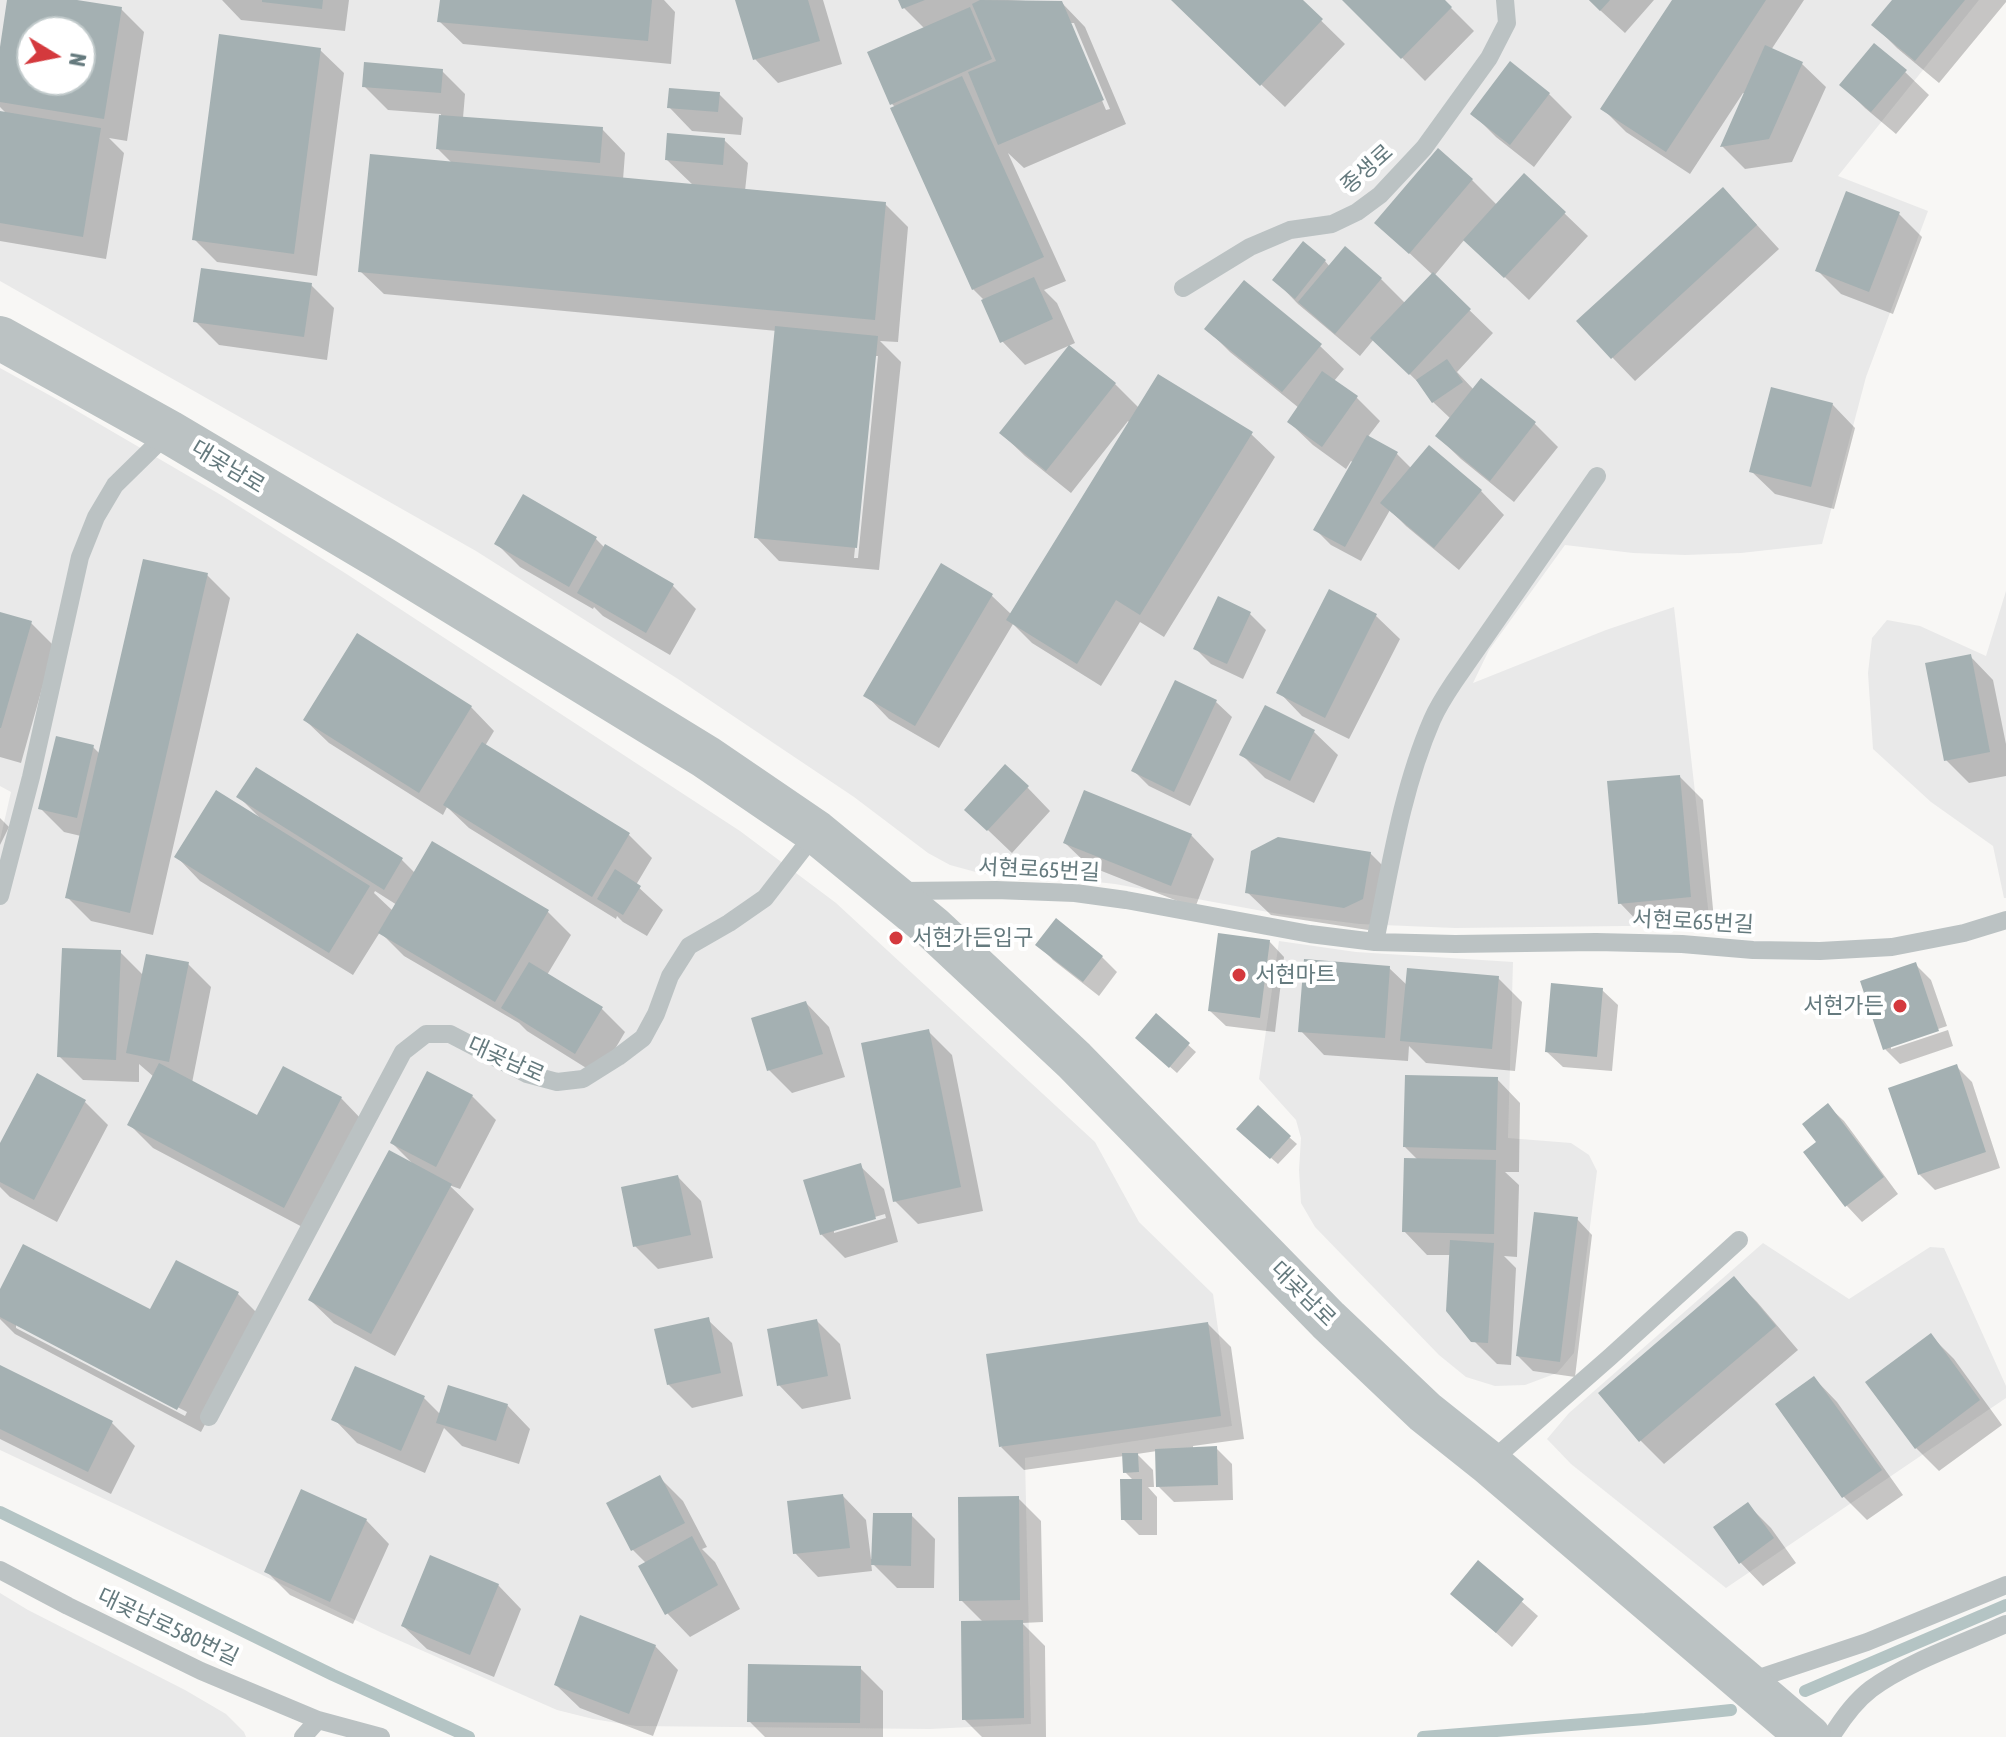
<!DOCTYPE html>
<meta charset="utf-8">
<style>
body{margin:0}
#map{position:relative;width:2006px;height:1737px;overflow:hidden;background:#f8f7f5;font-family:"Asap Condensed",sans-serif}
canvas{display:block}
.north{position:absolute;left:16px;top:16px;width:80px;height:80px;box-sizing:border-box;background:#fff;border:2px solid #c1cacb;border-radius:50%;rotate:100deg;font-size:22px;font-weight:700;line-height:32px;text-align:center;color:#657a7e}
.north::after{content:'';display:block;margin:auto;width:28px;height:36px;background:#d4393d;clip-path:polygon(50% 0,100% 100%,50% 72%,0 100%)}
</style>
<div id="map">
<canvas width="2006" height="1737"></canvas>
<div class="north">N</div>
</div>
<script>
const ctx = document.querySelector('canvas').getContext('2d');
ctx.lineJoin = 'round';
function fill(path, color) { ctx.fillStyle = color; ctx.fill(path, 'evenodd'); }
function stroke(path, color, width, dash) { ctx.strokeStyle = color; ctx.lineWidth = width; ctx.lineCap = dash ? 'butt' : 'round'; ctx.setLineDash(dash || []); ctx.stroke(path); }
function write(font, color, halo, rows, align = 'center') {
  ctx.font = font + ' "Asap Condensed","Noto Sans KR",sans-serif'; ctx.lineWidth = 8; ctx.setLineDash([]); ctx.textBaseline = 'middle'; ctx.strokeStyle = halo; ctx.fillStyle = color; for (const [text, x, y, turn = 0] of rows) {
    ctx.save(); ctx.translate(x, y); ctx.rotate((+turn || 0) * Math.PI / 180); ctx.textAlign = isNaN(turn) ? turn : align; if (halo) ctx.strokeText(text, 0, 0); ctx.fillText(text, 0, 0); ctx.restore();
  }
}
fill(new Path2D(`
 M0,0H1979L1838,176L1928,211L1866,377L1822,544L1741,553L1685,555L1633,553L1565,545L1489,650L1473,683L1606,630L1674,607L1710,925L1455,928L1359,924L1279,914L1115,884L1062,878L983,874L950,865L928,853L854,797L678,679L476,551L0,281ZM32,32H80V80H32Z
 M0,368L60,401L221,495L345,573L740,831L836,903L1095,1142L1139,1222L1213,1294L1232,1426L1025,1458L1031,1724L930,1729L636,1726L593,1719L557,1710L380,1632L130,1511L0,1450V840L11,792L0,786Z
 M2006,591V898H2004L1993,846L1931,802L1873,749L1868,673L1872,638L1887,620L1920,626L1986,656Z
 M1279,941L1356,952L1513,962L1508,1138L1571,1143L1589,1155L1597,1171L1574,1353L1557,1373L1525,1385L1495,1386L1466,1377L1439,1355L1315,1227L1301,1203L1299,1170L1301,1138L1296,1120L1259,1079Z
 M1763,1243L1849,1299L1930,1247L1944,1248L2006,1386V1398L1726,1588L1571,1464L1547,1439L1569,1413Z
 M0,1593L28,1610L185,1690L226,1714L244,1732L246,1737H0Z`), '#e9e9e9');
fill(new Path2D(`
 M10,0H64L121,9L144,32L127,141L109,138L124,153L106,259L0,241V113L7,114L0,107V60ZM32,32H80V80H32Z
 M222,0H349L345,31L241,20Z
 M442,0H664L675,12L671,64L463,44L439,21Z
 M737,0H823L842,64L778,83L755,59Z
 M900,0H1008L1062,3L1085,27L1126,124L1024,168L1008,153L1066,281L1044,290L1057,303L1075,343L1025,365L1002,341L985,301L973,289L896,108L892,104L925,29L904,8ZM1069,23H1074L1110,109L1106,110Z
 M1172,0H1300L1345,44L1285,107Z
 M1345,0H1443L1474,31L1425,81Z
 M1589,0H1654L1625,33Z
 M1675,0H1804L1771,50L1802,64L1826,87L1792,162L1745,169L1722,146L1746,94L1743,93L1690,174L1626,132L1603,109Z
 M1894,0H2006V2L1939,83L1897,48L1874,25Z
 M320,50L344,73L317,276L217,262L194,239Z
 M442,71L465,94L463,118L602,129L625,153L623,180L694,186L667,160L724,140L748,163L745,191L885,204L908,227L898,342L880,341L901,362L879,570L779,561L756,537L777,331L384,294L360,271L453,164L438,149L441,114L388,110L364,86ZM874,356H878L858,558H854Z
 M1905,72L1929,95L1896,134L1865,108L1842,85Z
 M719,94L743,118L741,135L692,131L669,107Z
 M1549,94L1572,117L1534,167L1496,137L1472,113Z
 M1472,180L1497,205L1564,213L1588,236L1529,300L1465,239L1434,276L1493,333L1457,372L1474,390L1482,381L1535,424L1558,447L1514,502L1461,459L1437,436L1451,419L1433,402L1423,387L1374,339L1360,356L1298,304L1275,280L1325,261L1330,267L1345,249L1381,279L1406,304L1433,275L1377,223Z
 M1746,213L1779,249L1635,381L1612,357Z
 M1899,214L1922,237L1893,314L1841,294L1817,270Z
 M311,285L334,308L327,360L219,345L195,321Z
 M1207,329L1320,346L1344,369L1334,381L1356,397L1380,421L1367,438L1397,454L1411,468L1481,491L1504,515L1459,570L1406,526L1390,510L1361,561L1331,545L1316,530L1354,463L1351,461L1346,469L1313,445L1289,422L1299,408L1230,352Z
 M1115,384L1139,408L1251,434L1275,457L1164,637L1140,622L1101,686L1032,643L1013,624L939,748L889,719L866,695L942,566L992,596L1012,615L1130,423L1128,421L1071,493L1025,456L1001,433Z
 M1832,404L1855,428L1834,509L1775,494L1751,471Z
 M524,497L596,539L605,548L673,586L696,609L670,655L603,616L594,607L593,609L520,567L497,544Z
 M207,575L230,598L153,935L91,921L67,897L81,836L64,832L40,808L93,747L100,754Z
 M1330,591L1376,616L1400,639L1349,739L1302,716L1279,692Z
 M1219,599L1250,614L1266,630L1243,679L1211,664L1196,649Z
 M0,614L31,623L54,646L21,763L0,757Z
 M1970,656L1993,680L2006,744V776L1969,783L1946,760Z
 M1216,702L1232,717L1190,806L1149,786L1134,771Z
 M471,707L494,731L485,746L629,835L652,858L636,885L663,910L647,936L623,922L617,916L616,919L469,828L447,807L443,815L329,743L305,720Z
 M1314,732L1338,755L1314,803L1265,778L1242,755Z
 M1680,777L1703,800L1714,920L1643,927L1620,903Z
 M1027,787L1050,811L1012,853L967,810Z
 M239,797L402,860L415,873L548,912L571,935L547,975L602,1009L625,1032L599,1076L527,1031L519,1023L404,956L380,932L353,975L200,881L177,857L259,817ZM375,891L397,905L393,911L374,893Z
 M0,818L9,827L0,845Z
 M1191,835L1214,859L1195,908L1089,866L1065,843Z
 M1370,853L1394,877L1386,922L1368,930L1271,915L1247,892Z
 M1269,941L1284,957L1275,1032L1226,1026L1210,1011Z
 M1038,944L1102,957L1117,972L1099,996L1053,960Z
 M120,952L144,976L188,964L211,987L192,1083L258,1118L341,1098L364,1122L308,1230L153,1148L129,1124L154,1077L139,1064V1082L83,1080L59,1056Z
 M1916,965L1931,980L1947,1026L1891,1045V1049L1948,1030L1953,1046L1900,1064L1885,1049Z
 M1389,968L1408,986L1498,978L1522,1002L1515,1071L1426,1063L1409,1046L1408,1061L1324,1055L1301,1031Z
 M1602,990L1618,1005L1612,1071L1563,1067L1547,1052Z
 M806,1003L829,1027L845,1077L792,1093L769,1070Z
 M1156,1016L1196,1052L1177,1073L1145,1045Z
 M928,1031L952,1055L983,1211L918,1224L895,1201Z
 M1957,1067L1972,1082L2000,1168L1935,1190L1919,1174Z
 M1497,1079L1520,1103L1519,1172H1505L1519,1185L1517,1257L1504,1256L1516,1268L1511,1365L1497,1364L1473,1340L1451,1255H1427L1404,1231L1418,1160L1405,1147Z
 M472,1096L496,1120L460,1189L449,1185L474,1209L395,1356L334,1323L310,1300L414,1165L392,1143Z
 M85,1102L108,1125L57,1222L10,1197L0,1187V1147Z
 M1828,1106L1844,1121L1898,1194L1862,1222L1847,1206L1806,1152L1818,1143Z
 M1246,1136L1289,1137L1297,1144L1278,1164Z
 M860,1166L884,1189L898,1242L845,1258L821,1234ZM885,1214L886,1218L834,1233V1229Z
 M678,1177L701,1201L713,1258L658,1269L635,1246Z
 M1577,1219L1592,1235L1575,1377L1533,1371L1518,1356Z
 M1734,1279L1757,1302L1798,1350L1664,1464L1641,1441L1601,1394Z
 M0,1293L151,1312L237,1293L261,1317L201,1432L15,1334L0,1319ZM16,1323L187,1412L185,1416L16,1328Z
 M708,1320L732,1343L743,1396L692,1408L668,1384Z
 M817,1321L840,1344L851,1399L802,1409L779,1385Z
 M1208,1324L1231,1347L1244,1439L1193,1446V1449L1216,1448L1232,1464L1233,1500L1174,1502L1158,1486L1157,1451L1137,1454L1153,1470L1154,1487H1148L1157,1497V1535H1139L1123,1519L1134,1481L1125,1472L1124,1456L1024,1470L1001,1447Z
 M1931,1336L1954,1359L2002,1425L1939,1471L1916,1448Z
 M0,1367L112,1423L135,1446L111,1494L0,1439Z
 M1814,1378L1837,1402L1903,1495L1867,1520L1844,1497L1778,1404Z
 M424,1398L441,1415L507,1405L530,1429L519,1464L462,1446L444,1428L425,1473L357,1443L334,1419Z
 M660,1478L683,1501L707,1547L702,1549L715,1562L740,1609L690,1637L667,1613L646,1563L632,1549Z
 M843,1496L866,1520L871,1559H873L911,1515L935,1539L934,1588H897L871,1562L872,1571L818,1577L795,1553Z
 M1018,1498L1041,1521L1043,1622L1022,1623L1045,1646L1046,1737H982L964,1719L984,1623L961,1600Z
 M1747,1504L1771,1528L1796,1563L1763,1586L1740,1562Z
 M366,1520L389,1544L353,1624L290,1595L266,1571Z
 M1478,1563L1538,1616L1512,1647L1452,1594Z
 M498,1585L521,1609L494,1677L427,1649L403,1626Z
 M655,1646L678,1670L653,1736L580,1708L556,1685Z
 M860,1668L883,1691V1737H765L749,1721Z`), '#0003');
stroke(new Path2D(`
 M0,1512L333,1675L469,1737
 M1805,1691L2006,1605
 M1423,1737L1645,1719L1731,1710`), '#b4c4c4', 12);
fill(new Path2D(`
 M7,0H77L122,7L104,119L0,102V47ZM32,32H80V80H32Z
 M262,0H323L322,9L262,2Z
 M440,0H652L648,41L437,22Z
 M735,0H808L820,41L753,60Z
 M898,0H925L902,9Z
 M980,0L1062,1L1104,100L998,145L968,72L996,61L972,4Z
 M1171,0H1303L1323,19L1260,86Z
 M1342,0H1445L1452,7L1401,59Z
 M1589,0H1610L1600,11Z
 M1672,0H1766L1666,152L1600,109Z
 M1892,0H1965L1915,61L1871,25Z
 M970,7L992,59L890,105L867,52Z
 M219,34L321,48L294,254L192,240Z
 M1874,43L1907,70L1871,112L1839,85Z
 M1765,45L1803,62L1769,139L1720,147Z
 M1510,61L1550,93L1510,145L1470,114Z
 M364,62L443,69L441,93L362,87Z
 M962,76L1044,257L972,290L890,108Z
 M669,88L720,92L718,112L667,108Z
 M0,111L101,128L83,237L0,223Z
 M439,115L603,127L600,163L436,149Z
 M667,133L725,138L723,165L665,160Z
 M1438,148L1473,179L1409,254L1374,223Z
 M370,154L886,202L875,320L358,272Z
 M1524,173L1566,212L1504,278L1463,240Z
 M1723,187L1757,225L1611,359L1576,321Z
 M1846,191L1900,212L1869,292L1815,271Z
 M1303,241L1326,260L1295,299L1272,280Z
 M1345,246L1382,278L1335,334L1298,302Z
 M201,268L312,283L304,337L193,322Z
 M1433,272L1471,309L1409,375L1370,338Z
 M1034,277L1053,319L1000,343L981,300Z
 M1244,280L1322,344L1282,392L1204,329Z
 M775,326L878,336L857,548L754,538Z
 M1069,345L1116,383L1046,471L999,433Z
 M1447,359L1463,382L1432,403L1416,380Z
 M1322,371L1358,396L1322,447L1287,422Z
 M1158,374L1253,432L1140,615L1116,600L1077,664L1006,620Z
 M1481,378L1536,422L1490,481L1435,436Z
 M1771,387L1833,403L1811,487L1749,472Z
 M1367,435L1398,452L1345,547L1313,530Z
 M1429,445L1482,490L1434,548L1380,503Z
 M523,494L597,537L569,587L494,544Z
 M605,544L674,584L646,633L577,593Z
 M143,559L208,573L130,913L65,898Z
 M941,563L993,594L915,726L863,696Z
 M1329,589L1377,614L1325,718L1276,693Z
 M1218,596L1251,612L1227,664L1193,649Z
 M0,612L32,621L1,728H0Z
 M357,633L472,706L419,793L303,720Z
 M1971,654L1990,752L1944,761L1925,663Z
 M1175,680L1217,700L1174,792L1131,771Z
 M1265,705L1315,730L1290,781L1239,755Z
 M56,736L94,745L77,818L38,809Z
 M482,742L630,833L592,897L443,805Z
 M1005,764L1029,786L987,831L964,810Z
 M256,767L403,858L384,890L236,797Z
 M1680,775L1691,897L1618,904L1607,781Z
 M216,790L370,886L329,953L174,857Z
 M1084,790L1192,834L1171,886L1063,843Z
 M1278,837L1371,852L1363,899L1344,908L1245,893L1251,851Z
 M432,841L549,910L495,1002L378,933Z
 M615,869L641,886L623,915L597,899Z
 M1056,918L1103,956L1083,982L1035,945Z
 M1218,933L1270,940L1260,1018L1208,1011Z
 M62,948L121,950L116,1060L57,1057Z
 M146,954L189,962L169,1062L126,1053Z
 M1304,959L1390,966L1385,1038L1298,1032Z
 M529,962L603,1007L575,1054L501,1008Z
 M1916,962L1939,1031L1883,1050L1860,981Z
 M1407,968L1499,976L1492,1049L1400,1041Z
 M1551,983L1603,988L1597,1057L1545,1052Z
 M806,1001L823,1054L767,1071L751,1018Z
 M1156,1013L1190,1043L1169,1068L1135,1038Z
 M929,1029L961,1187L893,1202L861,1043Z
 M159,1063L257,1115L283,1066L342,1097L284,1208L127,1125Z
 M1957,1064L1986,1152L1918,1175L1888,1088Z
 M427,1071L473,1095L436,1167L390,1143Z
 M37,1073L86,1100L34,1200L0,1182V1143Z
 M1405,1075L1498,1077L1496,1150L1403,1147Z
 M1828,1103L1884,1177L1845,1207L1803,1152L1816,1142L1802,1124Z
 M1258,1105L1291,1136L1270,1159L1236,1129Z
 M389,1150L452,1184L371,1334L308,1300Z
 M1404,1158L1496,1160L1494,1234L1402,1232Z
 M861,1163L876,1219L820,1235L803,1180Z
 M678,1175L691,1235L633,1247L621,1187Z
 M1534,1212L1578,1217L1560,1362L1516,1356Z
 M1450,1240L1494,1243L1488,1343L1471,1342L1446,1311Z
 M23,1244L150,1309L176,1260L239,1292L177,1410L0,1317V1289Z
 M1734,1276L1776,1326L1639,1442L1598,1393Z
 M709,1317L721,1373L667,1385L654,1329Z
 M817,1319L828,1376L777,1386L767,1329Z
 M1208,1322L1221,1416L999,1447L986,1354Z
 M1931,1333L1980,1400L1915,1449L1865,1382Z
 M0,1365L113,1421L88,1472L0,1429Z
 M355,1366L425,1396L401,1451L331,1420Z
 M1814,1376L1882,1470L1842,1498L1775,1404Z
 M448,1385L508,1404L496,1441L436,1423Z
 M1217,1446L1218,1485L1156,1487L1155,1449Z
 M1122,1453H1138L1139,1472L1123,1473Z
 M660,1475L685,1523L631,1551L606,1503Z
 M1120,1479H1142V1520H1121Z
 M301,1489L367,1519L330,1602L264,1572Z
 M843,1494L850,1548L793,1554L787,1501Z
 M1019,1496L1020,1600L959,1601L958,1497Z
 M1748,1502L1774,1538L1739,1564L1713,1527Z
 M873,1513H912L911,1566L871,1565Z
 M692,1536L718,1585L665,1615L638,1566Z
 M430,1555L499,1584L470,1655L401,1626Z
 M1478,1560L1524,1599L1496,1633L1450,1594Z
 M580,1615L656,1645L629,1714L554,1685Z
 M1023,1620L1024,1718L962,1720L961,1621Z
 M748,1664L861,1666L860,1723L747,1722Z`), '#a4b0b2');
stroke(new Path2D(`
 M1183,288L1250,247L1290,230L1332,224L1357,212L1380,195L1424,148L1489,58L1507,23L1505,0
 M901,891L996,890L1075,893L1126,900L1310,934L1375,942L1455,944L1596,942L1682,944L1753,950L1820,951L1892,947L1964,933L2006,920
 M0,896L31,777L80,557L96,517L115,485L169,432
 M1375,942C1390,868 1402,789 1432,720C1438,706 1446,694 1454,682L1597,476
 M209,1417L403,1052L426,1034H450L527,1074L557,1082L583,1079L618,1057L643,1038L656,1014L670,976L689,946L729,923L765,898L816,832
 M1489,1463L1610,1357L1739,1240
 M0,1570L68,1606L201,1671L318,1720
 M1747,1682L1867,1642L2006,1585
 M303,1737L318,1720L381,1737
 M1831,1737C1842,1719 1854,1702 1871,1689C1907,1662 1964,1643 2006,1624`), '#bbc2c3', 18);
stroke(new Path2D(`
 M0,338L169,432L383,559L706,757L816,832L933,928L1074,1060L1328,1320L1425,1412L1489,1463L1809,1737`), '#bbc2c3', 44);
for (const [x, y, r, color] of [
 [896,938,8,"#d4393d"],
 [1239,975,8,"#d4393d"],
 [1900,1006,8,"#d4393d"]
]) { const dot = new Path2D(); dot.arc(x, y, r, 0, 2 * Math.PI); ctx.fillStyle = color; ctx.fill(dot); stroke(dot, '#fff', 3); }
write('22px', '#657a7e', '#fff', [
 ["종생로",1367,169,-42],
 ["대곶남로",228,467,31],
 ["서현로65번길",1039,870,3],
 ["서현로65번길",1693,922,3],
 ["대곶남로",506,1060,24],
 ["대곶남로",1303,1294,45],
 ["대곶남로580번길",168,1627,25]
]);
write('22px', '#657a7e', '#fff', [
 ["서현가든입구",912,938],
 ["서현마트",1255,975],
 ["서현가든",1884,1006,"right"]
], 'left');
</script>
